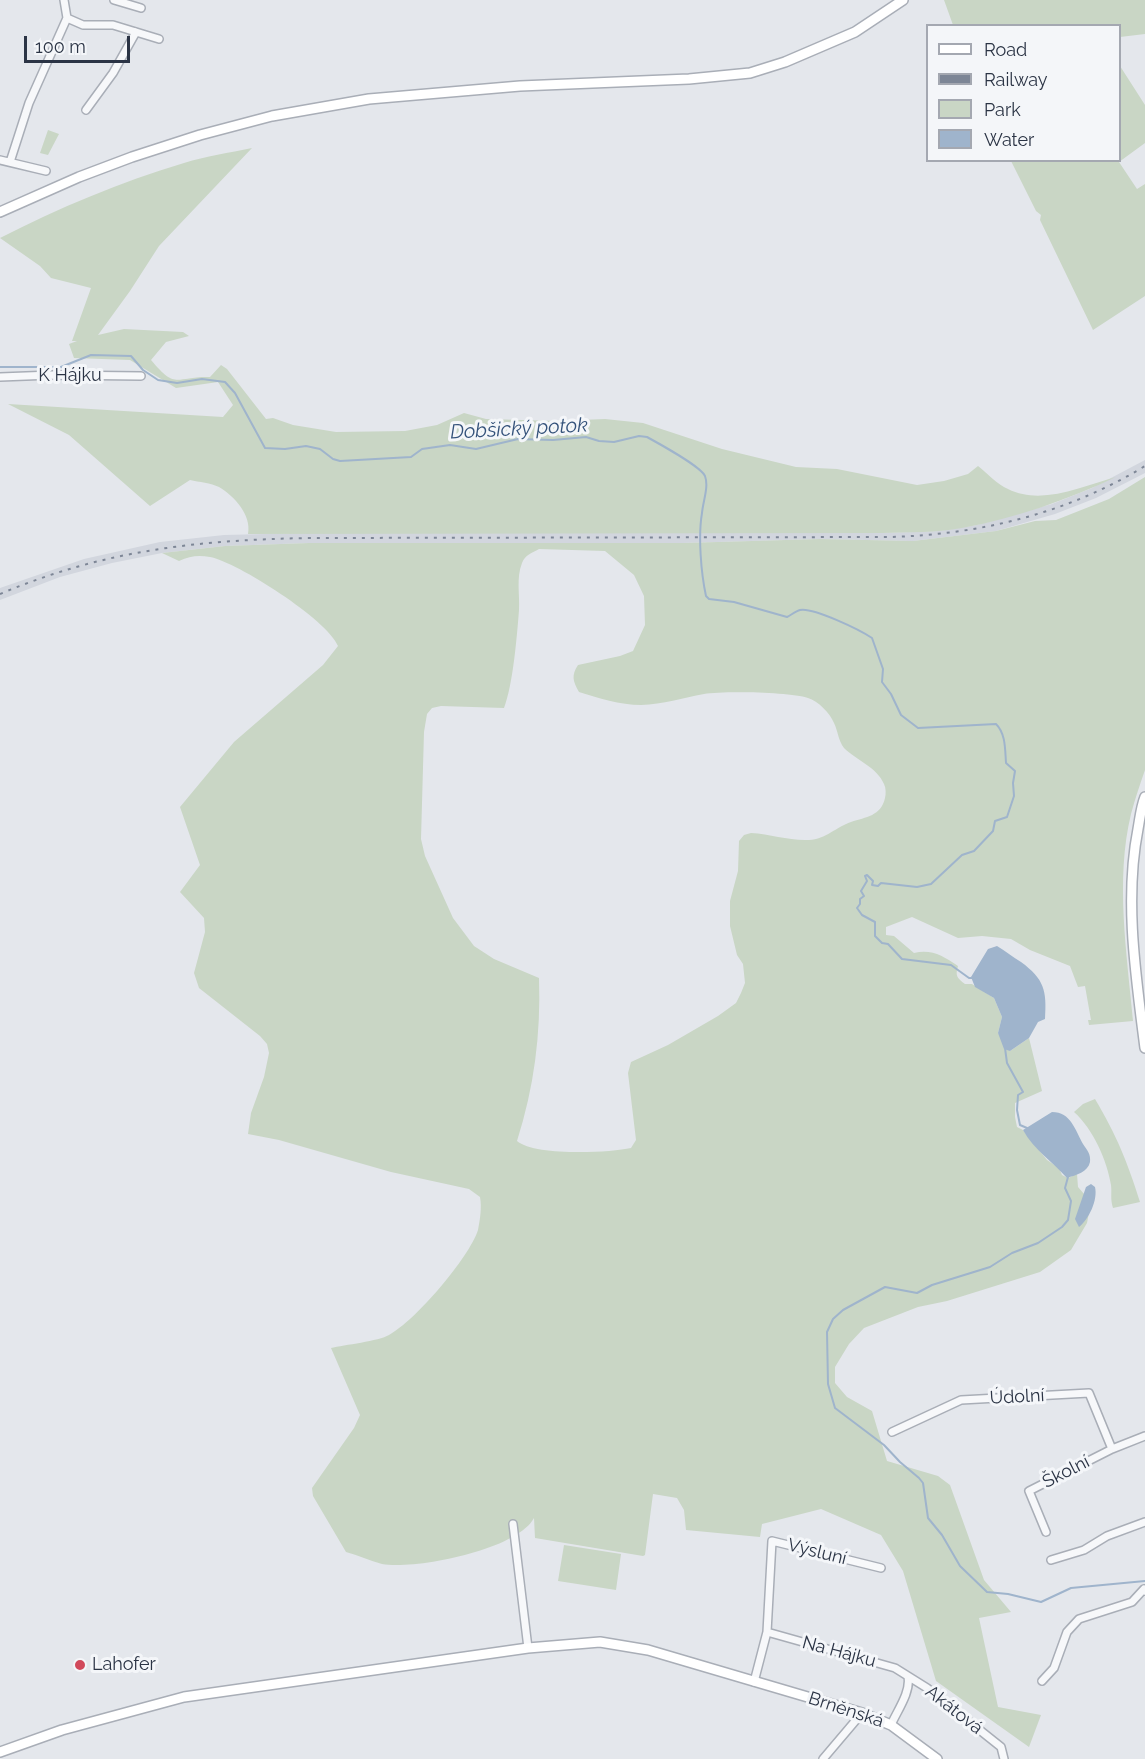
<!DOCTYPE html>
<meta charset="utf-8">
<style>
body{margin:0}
#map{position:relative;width:1145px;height:1759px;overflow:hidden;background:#e4e7ec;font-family:Raleway,sans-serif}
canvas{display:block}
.legend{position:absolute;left:926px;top:24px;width:195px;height:138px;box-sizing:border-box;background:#f4f6f9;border:2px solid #a4a8b1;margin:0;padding:8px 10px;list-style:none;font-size:18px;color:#2b3445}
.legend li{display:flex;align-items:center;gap:12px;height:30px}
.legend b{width:30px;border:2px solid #a4a8b1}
.scale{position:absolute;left:24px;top:36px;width:106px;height:27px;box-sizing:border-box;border:3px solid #2b3445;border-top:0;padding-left:8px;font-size:18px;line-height:21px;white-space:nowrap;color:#2b3445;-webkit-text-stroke:4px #f4f6f9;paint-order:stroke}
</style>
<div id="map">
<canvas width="1145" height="1759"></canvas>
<ul class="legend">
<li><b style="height:8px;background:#fff"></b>Road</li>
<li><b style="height:8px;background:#7d8696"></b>Railway</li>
<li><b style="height:16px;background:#c9d6c5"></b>Park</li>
<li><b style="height:16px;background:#9fb4cc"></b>Water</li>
</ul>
<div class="scale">100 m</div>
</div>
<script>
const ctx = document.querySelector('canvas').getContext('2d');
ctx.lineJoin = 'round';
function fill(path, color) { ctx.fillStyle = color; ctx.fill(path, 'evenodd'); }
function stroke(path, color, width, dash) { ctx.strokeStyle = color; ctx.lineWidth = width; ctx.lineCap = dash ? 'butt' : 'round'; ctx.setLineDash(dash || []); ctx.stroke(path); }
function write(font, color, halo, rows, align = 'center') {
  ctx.font = font + ' Raleway,sans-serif'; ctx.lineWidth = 6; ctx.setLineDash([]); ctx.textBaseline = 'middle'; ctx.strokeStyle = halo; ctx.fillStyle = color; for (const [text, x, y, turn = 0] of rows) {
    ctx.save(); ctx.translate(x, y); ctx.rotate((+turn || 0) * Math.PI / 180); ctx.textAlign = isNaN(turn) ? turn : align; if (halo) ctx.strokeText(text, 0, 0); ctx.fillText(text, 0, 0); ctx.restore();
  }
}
fill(new Path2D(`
 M1145,460V473L1096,498L1055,514L996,531L913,541L820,539L683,543H309L225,546L162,553L112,563L60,577L0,600V588L84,559L160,542L224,535L309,533H883L939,531L977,525L1052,504L1092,488Z`), '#d2d6de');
fill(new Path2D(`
 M944,0H1145V34L1120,37V26L953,25Z
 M1120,66L1145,105V143L1119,162L1137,189L1145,184V296L1093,330L1040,220L1041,215L1036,211L1011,161L1120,160Z
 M48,130L59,134L48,155L40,153Z
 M252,148L159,246L130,291L98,335L124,329L183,332L189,336L166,342L151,360C177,391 175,376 210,377L221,365L227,369L266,419L273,418L293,425L336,432L405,431L437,425L464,413L486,419L557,421L605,419L643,423L722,449L796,467L837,469L917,485L944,481L968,474L978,466C988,474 997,484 1008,489C1042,506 1082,486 1116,477C1067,500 1016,518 962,528C936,533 909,532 883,533L248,534C252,515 234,496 219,487C211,483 199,482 190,480L150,506L69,435L8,404L223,417L233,405L218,382L176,388L130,360L74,358L69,344L77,341H72L91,288L51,278L40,266L0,238C59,208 120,182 184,163C206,156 229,153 252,148Z
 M1145,477V770C1140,784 1135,799 1131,814C1115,880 1127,954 1133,1021L1089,1025L1088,1020H1091L1085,986L1078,987L1070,966L1030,950L1011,939L982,936L958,938L912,917L886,927V935L894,936L914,953C932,949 943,956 958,966C955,976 957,978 965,984H972L994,998L1002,1017L998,1033L1010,1051L1029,1038L1042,1091L1015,1103V1117L1017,1127L1023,1130L1047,1160L1059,1168L1062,1175L1068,1178L1077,1174L1078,1187L1091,1202L1087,1223L1071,1250L1040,1272L947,1301L918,1307L864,1328L849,1344L835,1367V1383L847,1397L872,1411L887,1461L938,1476L950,1485L984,1580L1011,1612L979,1618L998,1707L1041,1715L1029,1747L936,1681L903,1571L881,1535L821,1509L762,1524L760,1537L686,1530L684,1510L677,1498L653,1494L645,1555L643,1556L535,1538L534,1518C517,1550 415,1570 382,1564C370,1561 358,1555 346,1552L313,1496L312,1488L354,1428L360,1415L331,1348C344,1345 379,1341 389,1335C415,1321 469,1258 478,1230C480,1220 482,1207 480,1197L469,1189L391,1172L279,1140L248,1134L251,1113L264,1077L269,1053L267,1044L260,1036L199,988L194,973L205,932L204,918L180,892L200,865L180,807L234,742L323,665L338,646C328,620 237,562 210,557C198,555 190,556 179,561L162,553L225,546L309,543H683L820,539L913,541L996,531L1035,521L1056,520L1109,499ZM539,549L605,551L634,575L644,596L645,625L633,651L620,656L578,665C571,676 573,681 579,692C598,698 620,705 641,705C663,704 683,698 704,694C723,691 790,692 808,698C818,701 830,713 834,723C838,731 838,740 844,748C856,760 877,767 884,784C886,788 886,794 885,798C881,816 866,817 851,822C836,827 826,839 809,840C789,841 771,834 751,833L744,835L739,841L738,871L730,901V926L737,955L743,964L745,983L741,993L736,1003L718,1016L668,1045L631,1062L628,1073L636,1140L631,1148C608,1153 534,1156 517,1141C534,1088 541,1034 539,978L494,959L474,946L453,918L425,856L421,839L424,732L427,714L432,708L441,706L504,708C513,685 517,636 519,610C520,595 516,578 522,563C525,555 532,553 539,549Z
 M1095,1099C1116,1134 1128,1163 1140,1202L1113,1208C1110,1199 1112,1193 1111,1185C1107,1160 1093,1129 1074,1112L1083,1104Z
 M564,1545L621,1554L616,1590L558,1581Z`), '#c9d6c5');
fill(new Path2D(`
 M997,946C1006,951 1012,957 1021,962C1044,979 1047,990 1045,1019L1038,1022L1029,1038L1010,1051L1004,1049L998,1033L1002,1017L994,998L975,987L971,977L988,949Z
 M1052,1112C1071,1112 1075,1130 1083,1144C1087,1150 1091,1154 1090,1162C1088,1172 1076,1175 1067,1178C1053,1162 1034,1150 1023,1130Z
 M1091,1184L1095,1187C1098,1200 1089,1219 1079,1227L1075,1219L1086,1187Z`), '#9fb4cc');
stroke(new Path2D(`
 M0,367H61L91,355L131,356L143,370L158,380L177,383L202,379L225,382L235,393L265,448L285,449L306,446L320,449L333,459L340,461L411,457L422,449L450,445L476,449L518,439L553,440L586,437L599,441L614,442L639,436L647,437C658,443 701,467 705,476C709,487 703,501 702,513C698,536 701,573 706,596L709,599L734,602L787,617C791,615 796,611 800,610C813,607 860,630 872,638L883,669L882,682L891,694L901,715L918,728L996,724C1006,734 1005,750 1006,763L1015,771L1013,783L1014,796L1007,817L995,821L993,831L974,851L962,855L931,884L917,887L881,883L878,886L872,885L873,881L867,875L865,876L867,881L861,891L864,896L860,899V904L857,908L862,915L875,922V936L882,943L888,944L902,959L951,965L969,978H973
 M1005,1048L1007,1063L1023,1092L1018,1095L1017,1110L1020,1125L1027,1128
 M1068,1177L1065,1188L1071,1201L1068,1220L1062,1227L1038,1243L1012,1253L990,1267L932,1285L917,1293L885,1287L843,1310L833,1319L827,1332L828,1384L835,1408L884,1445L900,1462L919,1478L923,1483L928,1518L942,1535L960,1566L987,1592L1008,1594L1041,1602L1071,1588L1145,1581`), '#9fb4cc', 2);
const street = new Path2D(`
 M64,0L67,18
 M114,0L141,8
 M67,18L83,25H113L159,39
 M86,110L113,73L136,32
 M0,160L46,171
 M10,162L29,103L67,18
 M0,377L52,375L141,376
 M892,1432L961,1400L1089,1393L1112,1449
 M513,1524L528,1648
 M1046,1532L1029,1491L1112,1449L1145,1436
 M1051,1560L1084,1550L1107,1536L1145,1522
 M767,1632L895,1668L927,1688L1001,1747L1004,1759
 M1042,1681L1054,1668L1067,1632L1079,1619L1132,1602L1144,1589L1145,1591
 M754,1682L767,1632L772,1541L881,1568
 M891,1725C897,1711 911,1692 908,1677
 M823,1759L862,1713`);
const secondary = new Path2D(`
 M0,212L79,177L132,157L200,135L272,116L369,99L520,86L689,79L750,73L785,62L855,32L903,0
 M1145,797C1141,807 1140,818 1138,829C1124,900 1136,977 1145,1048
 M0,1752L62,1730L184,1697L528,1648L600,1642L648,1650L862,1713L891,1725L937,1759`);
stroke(street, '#a9aeb7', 10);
stroke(secondary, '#a9aeb7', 12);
stroke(street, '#f7f8fa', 7);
stroke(secondary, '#fff', 9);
stroke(new Path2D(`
 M0,594C104,550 198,540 309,538L892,537C982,534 1068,513 1145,466`), '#7d8696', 2, [3, 6]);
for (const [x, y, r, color] of [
 [80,1665,6,"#d1495b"]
]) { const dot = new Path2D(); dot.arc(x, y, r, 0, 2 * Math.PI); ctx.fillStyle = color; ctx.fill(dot); stroke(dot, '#f4f6f9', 2); }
write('18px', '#2b3445', '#f4f6f9', [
 ["K Hájku",70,376],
 ["Údolní",1017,1397,-3],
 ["Školní",1066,1472,-27],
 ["Výsluní",817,1552,14],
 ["Na Hájku",839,1652,15],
 ["Brněnská",846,1710,18],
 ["Akátová",954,1710,38]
]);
write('18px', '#2b3445', '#f4f6f9', [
 ["Lahofer",92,1665]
], 'left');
write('italic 20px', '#34527a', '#f4f6f9', [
 ["Dobšický potok",519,429,-3]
]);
</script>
